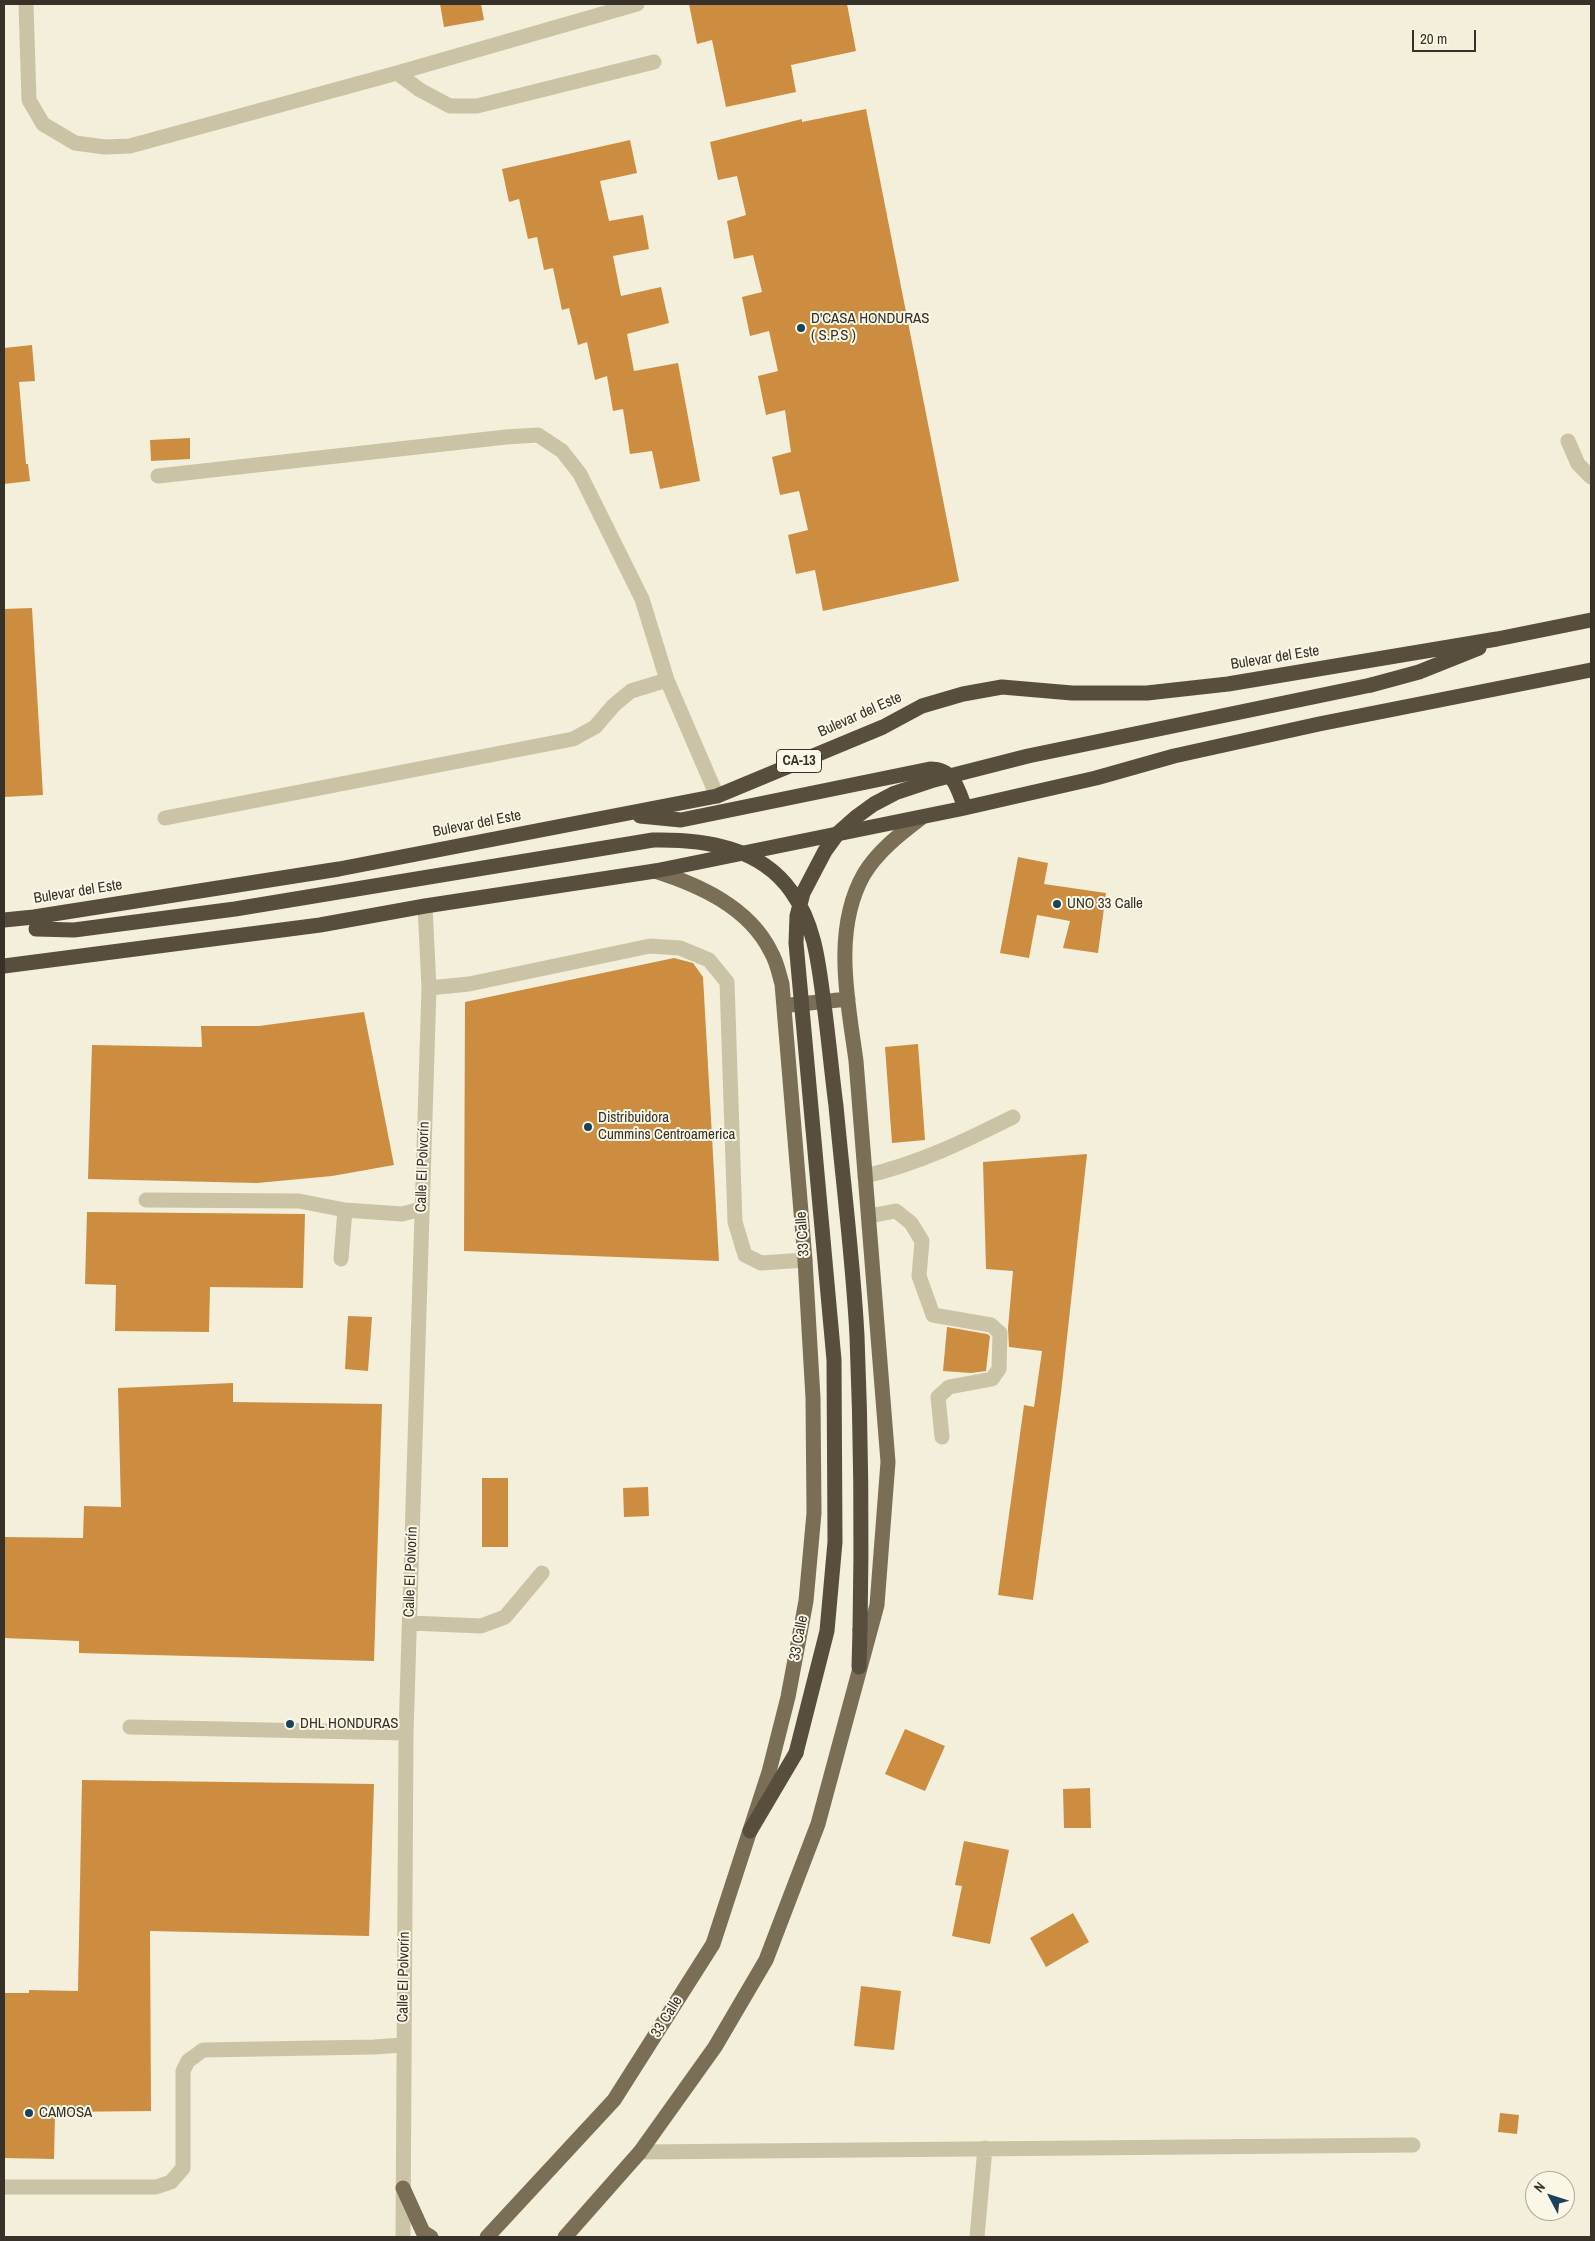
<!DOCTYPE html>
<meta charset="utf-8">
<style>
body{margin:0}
#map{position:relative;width:1595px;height:2241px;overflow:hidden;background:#f3efda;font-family:"Archivo Narrow",sans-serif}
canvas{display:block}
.frame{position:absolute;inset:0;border:5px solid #373127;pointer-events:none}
.north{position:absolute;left:1525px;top:2171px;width:50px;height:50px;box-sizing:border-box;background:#faf7e7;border:1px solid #aca89a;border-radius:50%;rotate:310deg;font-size:14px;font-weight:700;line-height:20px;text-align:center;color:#373127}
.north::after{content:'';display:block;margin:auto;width:18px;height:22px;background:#1b425b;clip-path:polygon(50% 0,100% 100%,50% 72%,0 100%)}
.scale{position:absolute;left:1412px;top:30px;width:64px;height:22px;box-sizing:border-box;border:2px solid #373127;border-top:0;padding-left:6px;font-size:15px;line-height:18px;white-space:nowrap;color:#373127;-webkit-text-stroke:4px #faf7e7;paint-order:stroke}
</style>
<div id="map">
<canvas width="1595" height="2241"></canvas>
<div class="frame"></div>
<div class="north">N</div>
<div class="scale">20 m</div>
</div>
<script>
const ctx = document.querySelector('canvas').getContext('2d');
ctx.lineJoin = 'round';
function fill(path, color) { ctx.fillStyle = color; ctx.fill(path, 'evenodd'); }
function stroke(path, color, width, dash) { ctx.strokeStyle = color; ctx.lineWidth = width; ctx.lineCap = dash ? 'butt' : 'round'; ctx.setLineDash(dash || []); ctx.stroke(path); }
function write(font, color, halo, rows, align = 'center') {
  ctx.font = font + ' "Archivo Narrow",sans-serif'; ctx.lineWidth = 4; ctx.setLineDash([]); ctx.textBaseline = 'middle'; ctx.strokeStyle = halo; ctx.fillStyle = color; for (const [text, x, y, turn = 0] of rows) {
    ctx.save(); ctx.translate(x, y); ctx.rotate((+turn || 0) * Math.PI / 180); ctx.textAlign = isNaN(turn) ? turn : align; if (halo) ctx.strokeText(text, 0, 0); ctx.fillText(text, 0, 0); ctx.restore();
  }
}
fill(new Path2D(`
 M440,4H481L484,20L444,27Z
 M689,4H847L856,51L791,65L796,92L726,107L712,40L697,44Z
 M866,109L959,581L823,611L815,570L796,574L788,535L808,530L799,491L780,495L772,457L791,452L785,410L766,415L758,376L778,371L769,331L750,336L742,297L762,292L753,255L734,259L727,221L746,215L737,176L718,180L710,142L802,119V122Z
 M630,140L637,173L600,181L609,221L643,215L649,249L613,256L621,296L661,287L669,323L627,334L634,371L678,363L700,481L660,489L652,451L630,454L623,409L613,411L607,376L595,380L587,342L578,345L569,308L562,310L553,268L544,270L537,237L528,239L519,199L509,202L502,169Z
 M32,345L35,381L19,382L26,464H28L30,481L4,484V348Z
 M190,438V459L151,461L150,440Z
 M32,608L43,795L4,797V609Z
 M1018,857L1048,863L1044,884L1106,893L1098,953L1063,948L1070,921L1037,915L1029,958L1000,953Z
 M674,958L693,963L703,977L719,1261L464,1251L465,1002Z
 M364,1012L394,1165L332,1176L257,1183L88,1179L92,1045L202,1047L201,1026H259Z
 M918,1044L925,1140L892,1143L885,1047Z
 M1087,1154L1061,1393L1033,1600L998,1595L1024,1405L1034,1407L1042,1351L1009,1347L1008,1328L1013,1271L986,1269L983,1162Z
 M87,1212L305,1214L303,1288L210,1287L209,1332L115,1331L116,1285L85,1284Z
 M348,1316L372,1317L368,1371L345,1369Z
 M947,1327L987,1334L990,1336L986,1371L971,1373L943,1371Z
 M233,1383V1402L382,1404L374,1661L79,1653V1641L4,1638V1537L83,1538L84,1506L121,1507L118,1388Z
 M482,1478H508V1547H482Z
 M648,1487L649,1516L624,1517L623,1488Z
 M905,1729L945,1746L925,1791L885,1774Z
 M82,1780L374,1784L369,1936L150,1931L151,2111L55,2112L54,2159L4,2158V1993H29V1990L78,1991Z
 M1090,1788L1091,1828H1064L1063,1789Z
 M964,1841L1009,1850L990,1944L952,1936L962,1886L955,1885Z
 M1073,1913L1089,1942L1046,1967L1030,1938Z
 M861,1986L901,1991L894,2050L854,2046Z
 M1500,2113L1519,2115L1517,2134L1498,2132Z`), '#cc8d40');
stroke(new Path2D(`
 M26,4L29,100L43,124L75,143L105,147L130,146L397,73L637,4
 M397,73L420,90L450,106H477L654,62
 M1568,441L1578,464L1591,477
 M158,476L506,437L538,435L562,451L580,474L642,599L667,680L717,796
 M165,818L573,739L595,727L614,705L631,691L667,680
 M429,988L469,984L650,946L680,948L709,960L727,982L735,1222L745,1255L761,1263L805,1260
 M865,1176C918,1164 965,1141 1013,1117
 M146,1200L299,1201L345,1210L402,1214L421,1209
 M869,1216L896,1211L911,1223L922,1241L919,1276L933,1315L991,1325L1000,1333L999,1369L992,1379L949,1387L938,1397L942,1437
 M341,1259L345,1210
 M410,1623L481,1626L505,1617L542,1573
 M130,1727L406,1733
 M640,2152L1413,2145
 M4,2187H156L171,2182L183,2168V2071L188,2061L203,2050L374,2047L403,2045
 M403,2237L406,1733L429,988L425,906
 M977,2237L985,2148`), '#cbc3a6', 15);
stroke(new Path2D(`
 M790,1005L848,999
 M403,2188L423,2232L431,2237
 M487,2237L614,2100L713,1944L769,1772L788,1697L806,1601L814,1513L813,1398L805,1260L782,984C779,974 777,962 771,952C749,907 699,885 655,871
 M565,2237L640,2152L715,2047L766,1960L818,1824L877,1605L888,1462L856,1061C848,1001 832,930 864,874C878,851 900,834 921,818`), '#7a6e57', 15);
stroke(new Path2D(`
 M1371,685L1419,672L1479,648
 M640,816L681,820L930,769C954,769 958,789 965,808
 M4,920L34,917L339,869L717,796L883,727L922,706L963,694L1002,687L1072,693H1147L1228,684L1497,639L1591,620
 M4,966L320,925L425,906L655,871L960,809L1096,778L1174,756L1319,724L1591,670
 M859,1667L860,1630
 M750,1831L796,1753`), '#584e3e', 15);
stroke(new Path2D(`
 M36,929L74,930L235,909L653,840C704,839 760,847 791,891C817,927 819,970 825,1012C829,1043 832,1075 836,1106C843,1182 853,1259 857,1336C861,1434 862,1532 860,1630
 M796,1753L827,1631L835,1542L834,1360L796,943L797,916L803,893L825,851L838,833L856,817L874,804L895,793L934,780L1028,756L1371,685`), '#584e3e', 15);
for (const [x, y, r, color] of [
 [801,328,5,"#1b425b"],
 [1057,904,5,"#1b425b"],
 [588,1127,5,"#1b425b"],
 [290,1724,5,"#1b425b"],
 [29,2113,5,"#1b425b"]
]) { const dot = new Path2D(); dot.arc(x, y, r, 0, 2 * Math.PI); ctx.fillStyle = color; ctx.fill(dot); stroke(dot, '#faf7e7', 2); }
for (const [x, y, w] of [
 [799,761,45]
]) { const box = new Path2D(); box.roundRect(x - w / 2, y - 11.5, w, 23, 4); ctx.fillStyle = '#faf7e7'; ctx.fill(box); stroke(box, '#373127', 1); }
write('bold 14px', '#373127', null, [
 ["CA-13",799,761]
]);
write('15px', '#373127', '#faf7e7', [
 ["D'CASA HONDURAS",811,319],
 ["( S.P.S )",811,336],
 ["UNO 33 Calle",1067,904],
 ["Distribuidora",598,1118],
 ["Cummins Centroamerica",598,1135],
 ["DHL HONDURAS",300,1724],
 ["CAMOSA",39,2113]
], 'left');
write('15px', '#373127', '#faf7e7', [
 ["Bulevar del Este",1275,658,-9],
 ["Bulevar del Este",860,715,-24],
 ["Bulevar del Este",477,824,-11],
 ["Bulevar del Este",78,892,-9],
 ["Calle El Polvorín",423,1167,-88],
 ["33 Calle",803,1234,-94],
 ["Calle El Polvorín",411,1572,-88],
 ["33 Calle",799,1638,-79],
 ["Calle El Polvorín",404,1977,-89],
 ["33 Calle",667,2017,-58]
]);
</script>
